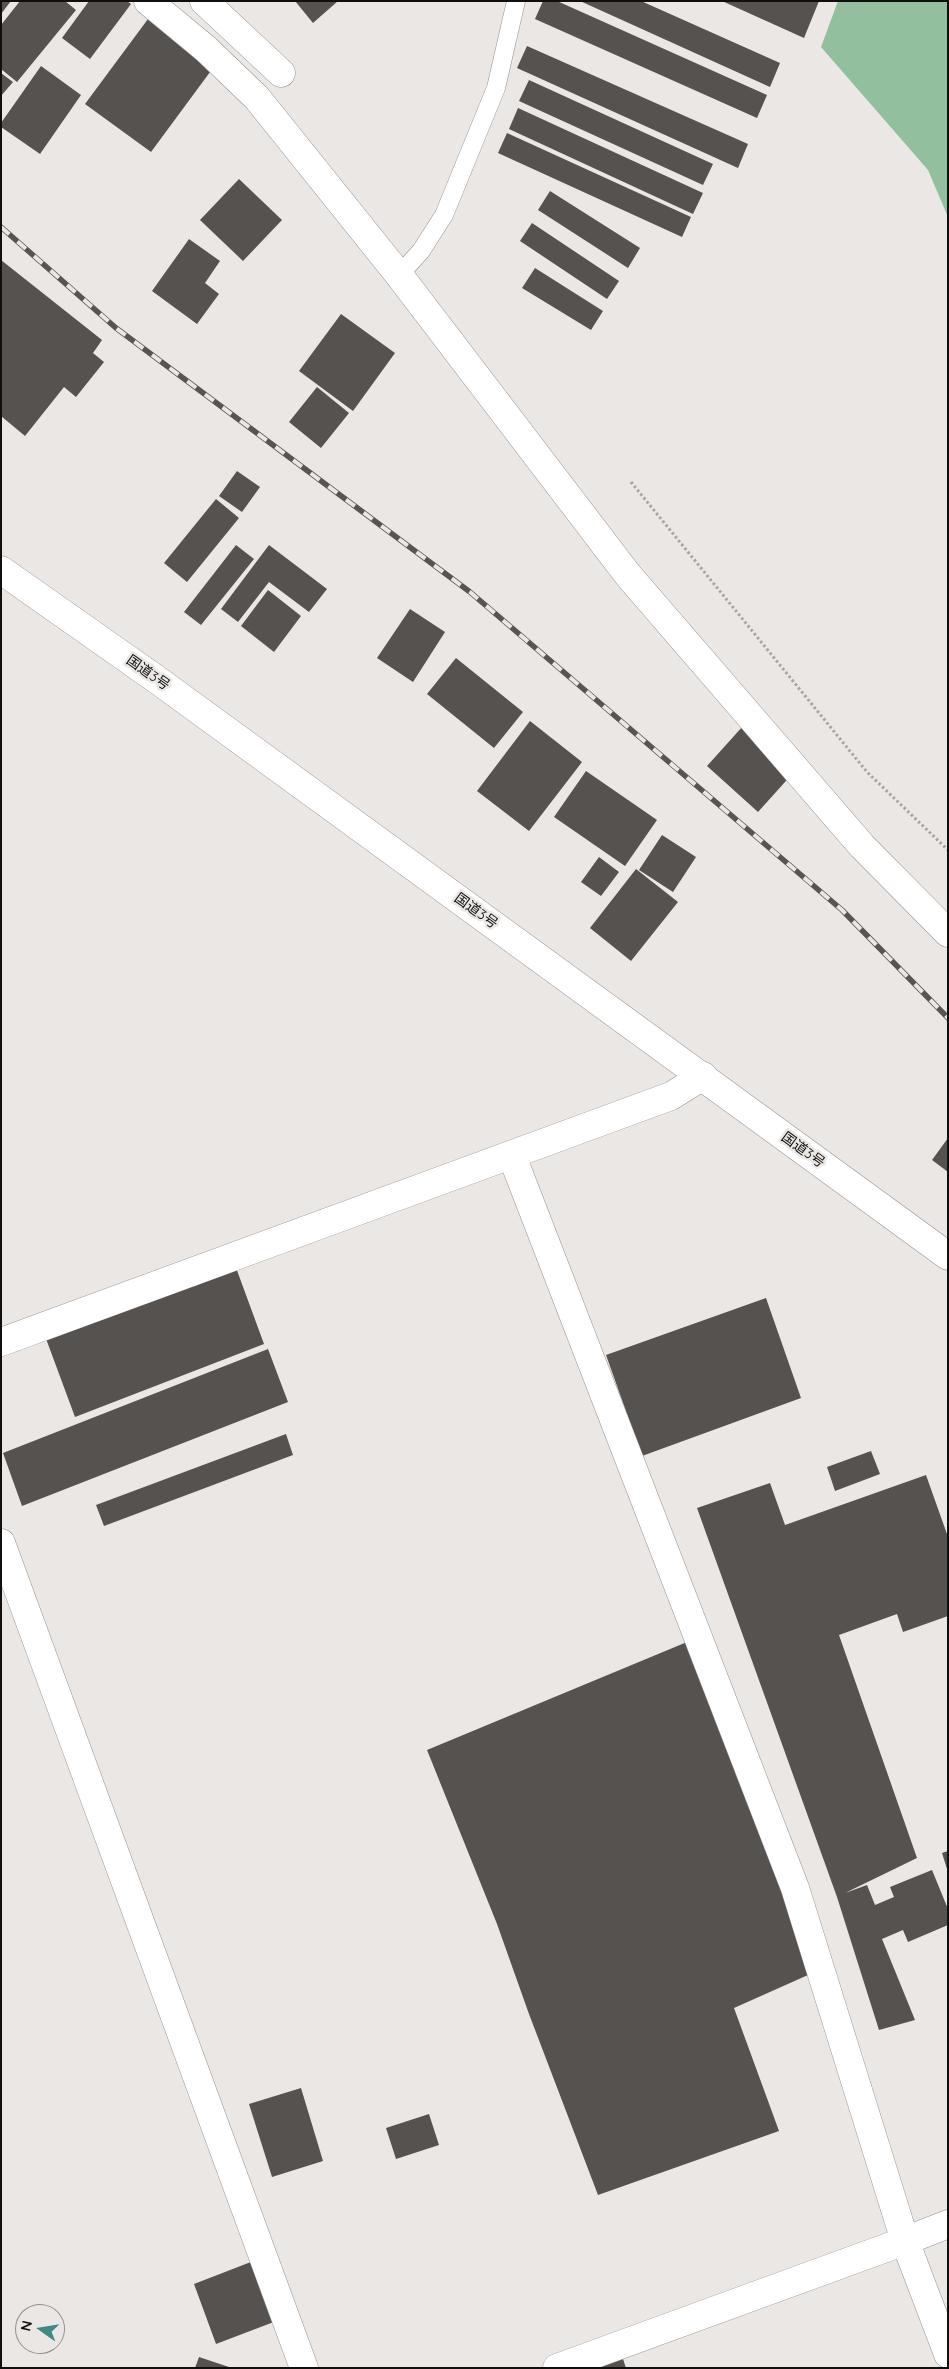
<!DOCTYPE html>
<meta charset="utf-8">
<style>
body{margin:0}
#map{position:relative;width:949px;height:2369px;overflow:hidden;background:#ebe7e4;font-family:Quicksand,sans-serif}
canvas{display:block}
.frame{position:absolute;inset:0;border:2px solid #100f0e;pointer-events:none}
.north{position:absolute;left:15px;top:2304px;width:50px;height:50px;box-sizing:border-box;background:#ebe7e4;border:1px solid #93918e;border-radius:50%;rotate:283deg;font-size:14px;font-weight:700;line-height:20px;text-align:center;color:#100f0e}
.north::after{content:'';display:block;margin:auto;width:18px;height:22px;background:#428984;clip-path:polygon(50% 0,100% 100%,50% 72%,0 100%)}
</style>
<div id="map">
<canvas width="949" height="2369"></canvas>
<div class="frame"></div>
<div class="north">N</div>
</div>
<script>
const ctx = document.querySelector('canvas').getContext('2d');
ctx.lineJoin = 'round';
function fill(path, color) { ctx.fillStyle = color; ctx.fill(path, 'evenodd'); }
function stroke(path, color, width, dash) { ctx.strokeStyle = color; ctx.lineWidth = width; ctx.lineCap = dash ? 'butt' : 'round'; ctx.setLineDash(dash || []); ctx.stroke(path); }
function write(font, color, halo, rows, align = 'center') {
  ctx.font = font + ' Quicksand,"Noto Sans JP",sans-serif'; ctx.lineWidth = 5; ctx.setLineDash([]); ctx.textBaseline = 'middle'; ctx.strokeStyle = halo; ctx.fillStyle = color; for (const [text, x, y, turn = 0] of rows) {
    ctx.save(); ctx.translate(x, y); ctx.rotate((+turn || 0) * Math.PI / 180); ctx.textAlign = isNaN(turn) ? turn : align; if (halo) ctx.strokeText(text, 0, 0); ctx.fillText(text, 0, 0); ctx.restore();
  }
}
fill(new Path2D(`
 M838,1H948V217L928,170L821,47Z`), '#92c09f');
fill(new Path2D(`
 M1,1H11L1,14Z
 M20,1H65L76,10L17,82L1,69V25Z
 M89,1H127L131,4L90,59L62,38Z
 M295,1H338L313,23Z
 M543,1H557L767,95L757,118L535,19Z
 M580,1H641L780,63L770,87Z
 M722,1H819L804,38Z
 M148,19L213,68L151,152L85,104Z
 M527,46L748,144L738,168L517,68Z
 M41,66L81,95L40,154L1,127V123Z
 M1,73L13,82L1,96Z
 M529,80L713,164L703,185L519,101Z
 M518,108L703,193L693,214L509,129Z
 M507,133L691,217L682,237L498,153Z
 M239,179L282,220L243,261L200,220Z
 M550,191L640,248L628,268L538,210Z
 M532,223L619,281L607,299L520,241Z
 M189,239L220,261L205,283L219,294L197,324L152,291Z
 M1,260L102,340L93,353L104,362L76,397L64,387L25,436L1,416Z
 M535,268L603,311L591,330L522,288Z
 M341,314L395,353L353,411L299,371Z
 M317,387L349,413L321,448L289,422Z
 M237,471L260,487L242,512L219,496Z
 M216,499L239,518L187,582L164,563Z
 M236,545L254,559L201,625L184,612Z
 M269,545L327,589L309,612L269,582L238,622L221,609Z
 M268,590L301,616L274,652L241,626Z
 M410,609L445,632L413,682L377,658Z
 M456,658L523,712L494,748L427,694Z
 M530,721L582,762L529,831L477,791Z
 M743,726L794,772L758,812L707,766Z
 M586,771L657,820L625,866L554,817Z
 M662,835L696,857L673,892L639,870Z
 M599,857L619,872L601,896L581,882Z
 M636,869L678,902L631,961L590,928Z
 M948,1138V1172L932,1160Z
 M235,1265L264,1344L75,1417L45,1336Z
 M766,1298L801,1398L642,1456L606,1355Z
 M268,1349L288,1402L22,1506L3,1453Z
 M286,1434L293,1455L104,1526L96,1505Z
 M871,1451L880,1474L835,1491L827,1467Z
 M926,1475L948,1537V1616L903,1632L897,1614L839,1635L917,1858L845,1893L867,1885L875,1905L894,1897L890,1887L932,1870L948,1909V1925L908,1942L903,1930L882,1939L915,2020L879,2030L837,1897L697,1508L770,1483L785,1525Z
 M687,1642L792,1915L808,1975L734,2008L779,2131L598,2195L529,2014L497,1924L427,1750Z
 M948,1851V1869H947L942,1853Z
 M301,2088L323,2161L272,2177L249,2104Z
 M429,2114L439,2145L396,2159L386,2128Z
 M256,2260L279,2320L216,2344L194,2284Z
 M621,2353L626,2368H575Z
 M199,2357L229,2367V2368H195Z`), '#55524f');
const service = new Path2D(`
 M399,275L421,251L444,215L496,88L516,1`);
const minor = new Path2D(`
 M148,1L206,49L257,98L399,275L628,575L862,846L948,933
 M204,1L281,73
 M512,1156L795,1888L905,2241L557,2368
 M1,1342L671,1096L703,1076
 M1,1543L304,2368
 M948,2224L905,2241L948,2354`);
const trunk = new Path2D(`
 M1,570L156,679L948,1256`);
stroke(service, '#979391', 19);
stroke(minor, '#979391', 29);
stroke(trunk, '#979391', 29);
stroke(new Path2D(`
 M631,482L867,772L948,850`), '#a8a5a2', 3, [2.5, 2.5]);
stroke(service, '#fff', 18);
stroke(minor, '#fff', 28);
stroke(trunk, '#fff', 28);
const rail = new Path2D(`
 M1,227L116,328L470,592L842,910L948,1018`);
stroke(rail, '#575553', 5.5);
stroke(rail, '#ebe7e4', 4, [11]);
write('14px', '#100f0e', '#ebe7e4', [
 ["国道3号",148,673,35],
 ["国道3号",476,911,36],
 ["国道3号",803,1150,36]
]);
</script>
